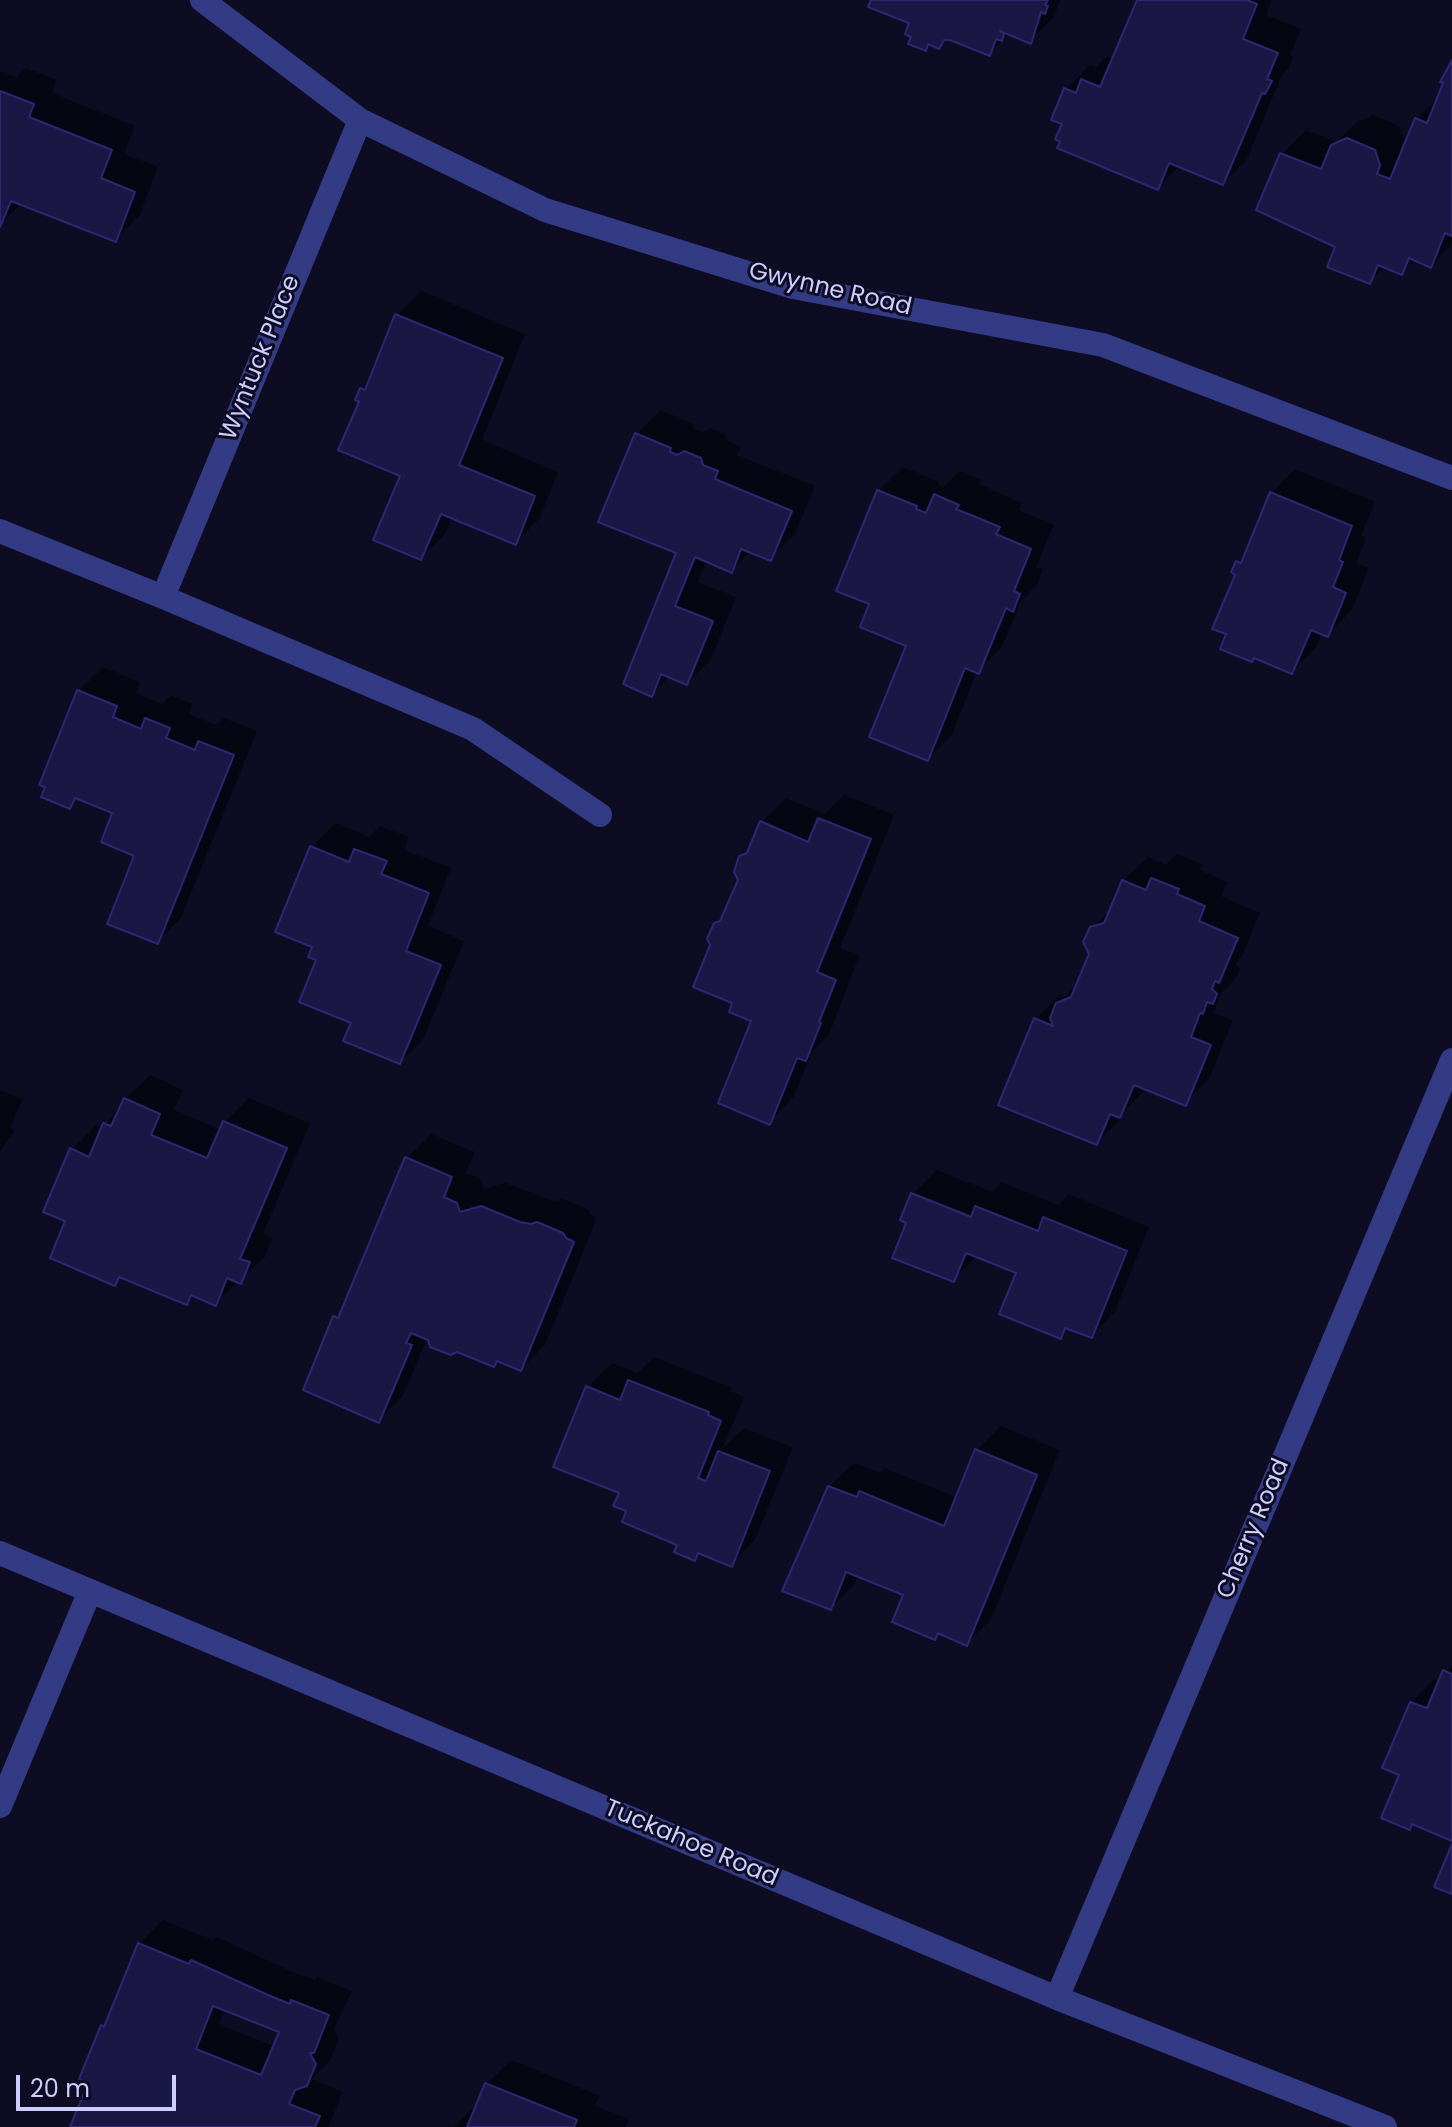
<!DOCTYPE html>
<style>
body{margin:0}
#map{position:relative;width:1452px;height:2127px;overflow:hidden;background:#0d0c23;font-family:Poppins,sans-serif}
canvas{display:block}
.scale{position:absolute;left:16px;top:2075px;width:160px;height:36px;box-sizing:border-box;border:4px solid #cdceff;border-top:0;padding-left:10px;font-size:24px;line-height:28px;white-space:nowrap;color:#cdceff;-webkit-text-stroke:6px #0d0c23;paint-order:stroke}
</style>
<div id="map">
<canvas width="1452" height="2127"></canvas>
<div class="scale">20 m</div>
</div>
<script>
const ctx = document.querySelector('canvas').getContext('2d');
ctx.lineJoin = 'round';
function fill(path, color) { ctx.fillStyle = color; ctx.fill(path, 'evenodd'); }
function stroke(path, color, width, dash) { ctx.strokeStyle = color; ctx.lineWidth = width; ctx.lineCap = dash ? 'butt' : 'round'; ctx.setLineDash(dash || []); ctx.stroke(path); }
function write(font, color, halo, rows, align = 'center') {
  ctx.font = font + ' Poppins,sans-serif'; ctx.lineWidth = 6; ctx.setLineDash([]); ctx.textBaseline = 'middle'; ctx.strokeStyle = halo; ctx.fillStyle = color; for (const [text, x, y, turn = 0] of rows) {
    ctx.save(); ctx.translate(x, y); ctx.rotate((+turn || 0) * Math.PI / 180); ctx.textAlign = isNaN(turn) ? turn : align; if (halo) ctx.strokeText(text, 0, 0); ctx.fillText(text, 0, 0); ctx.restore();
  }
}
fill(new Path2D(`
 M874,0H1060L1054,17L1030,41L1010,33L989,54L947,38L939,46L931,43L925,49L912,22Z
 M1139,0H1272L1266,15L1301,29L1290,55L1294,56L1289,68L1282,75L1247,159L1223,183L1180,166L1158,187L1064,123L1066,89L1090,65L1096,67L1107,56L1114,59Z
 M1452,62V244L1431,266L1415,259L1401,272L1386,266L1369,282L1338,246L1282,154L1306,130L1337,142L1357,122L1373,115L1399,126L1404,140L1399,151H1404L1416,120L1438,98Z
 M26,68L57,80L52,93L135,126L124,154L158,167L140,215L116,239L22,203L0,224V71L16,77Z
 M421,291L525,334L482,440L558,472L540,518L515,543L452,517L445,534L421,558L402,474L361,402L362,389L371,380L397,315Z
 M661,410L694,424L693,428L703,432L710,428L725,434L727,441L741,446L737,455L815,486L795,534L770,558L751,551L731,570L707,560L698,582L736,597L711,659L687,683L670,676L652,694L679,552L637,434Z
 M903,467L940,482L938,485L944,487L960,471L981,480L979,484L1022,503L1019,510L1054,525L1036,567L1043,569L1037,585L1021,601L1002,647L977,671L952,735L927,759L909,645L871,603L879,491Z
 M1295,469L1375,502L1361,536L1366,538L1356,563L1369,568L1352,610L1327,635L1322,632L1316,647L1292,672L1229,633L1238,562L1247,553L1271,494Z
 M103,667L140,682L136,693L162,704L171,695L193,704L189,714L216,725L224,718L257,731L181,918L157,942L136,855L115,812L79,797L69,807L79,691Z
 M844,795L894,815L840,948L859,956L829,1035L812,1052L793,1098L769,1122L754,1020L735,1002L712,945L715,924L726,913L740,879L741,857L753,845L762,822L786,798L824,814Z
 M336,823L369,837L380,826L409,837L404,850L451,868L428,926L464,941L424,1038L400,1062L354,1022L319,959L315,946L312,847Z
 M1177,854L1202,864L1200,870L1228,882L1221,896L1260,913L1242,956L1235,964L1240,969L1236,978L1221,993L1214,1013L1233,1020L1209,1079L1185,1103L1146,1088L1124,1112L1121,1119L1097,1143L1036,1019L1060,995L1065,997L1079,982L1091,954L1092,928L1113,907L1123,881L1148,857L1166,865Z
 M150,1075L183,1090L174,1110L222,1130L225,1122L249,1098L310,1123L263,1234L273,1238L265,1257L215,1303L195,1295L187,1303L122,1276L114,1283L67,1220L72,1149L96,1125L103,1128L125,1099Z
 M0,1090L23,1099L10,1128L15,1130L0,1152Z
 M431,1134L475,1152L466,1173L481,1179L484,1189L506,1183L545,1198L556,1201L562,1198L587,1209L590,1214L597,1218L545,1345L521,1369L499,1359L493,1365L428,1336L403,1396L378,1420L335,1317L343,1309L407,1158Z
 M937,1170L992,1192L1001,1182L1058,1205L1069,1194L1149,1227L1115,1312L1091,1336L1069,1327L1060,1336L1018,1271L977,1256L953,1280L909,1222L913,1194ZM928,1198L981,1219L979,1223L928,1202Z
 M654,1357L732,1388L731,1391L744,1397L723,1448L744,1428L793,1447L755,1540L731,1564L701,1552L694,1559L680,1544L629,1510L621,1492L556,1466L588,1387L612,1363L637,1373Z
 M1001,1426L1060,1450L991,1619L967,1643L940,1632L935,1638L905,1594L858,1575L855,1584L830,1608L829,1487L854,1463L880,1473L885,1468L958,1498L977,1450Z
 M1452,1664V1839L1414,1823L1409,1827L1401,1774L1411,1703L1435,1679L1441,1681Z
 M163,1920L213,1940L217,1937L293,1972L315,1980L317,1977L352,1991L334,2029L339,2039L331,2059L312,2079L343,2092L328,2127H73L91,2081L102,2026L109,2020L139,1944ZM225,2008L281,2030L275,2047L219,2024Z
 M511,2060L600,2096L595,2106L629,2119L626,2127H454L480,2101L486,2084Z`), '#0007');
const building = new Path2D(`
 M871,0H1048L1045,5L1048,6L1045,14L1041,12L1031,44L1000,31L1004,34L1002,41L996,39L990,56L950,40H944L939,49L928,44L926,51L908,44L911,37L905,34L909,23L868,7Z
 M1137,0H1247L1257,4L1243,39L1278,53L1267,79L1272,81L1265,94L1262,93L1223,185L1169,163L1158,190L1057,148L1060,142L1055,139L1062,124L1051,120L1064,88L1076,93L1081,79L1100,87Z
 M1452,60V236L1445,233L1431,268L1409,258L1402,275L1378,265L1370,284L1327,267L1335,247L1256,210L1280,153L1321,169L1331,145L1347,138L1375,150L1380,165L1377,174L1390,179L1415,118L1427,123L1443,83L1440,82Z
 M0,91L34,104L29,117L112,150L101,178L135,192L116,242L11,201L0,227Z
 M395,314L503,358L459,465L535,496L516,545L441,514L421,560L373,540L400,476L338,450L359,402L355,400L360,388L365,390Z
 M635,433L671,448L670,452L677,455L684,451L701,458L703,465L718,471L715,479L792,511L771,561L741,549L732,573L695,557L675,606L713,621L687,685L661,674L652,697L623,684L676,553L598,522Z
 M877,490L917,506L916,509L926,513L934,494L959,505L956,509L1000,527L996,534L1031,549L1014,591L1020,594L1013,612L1006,608L979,674L965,668L928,761L869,737L906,646L860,627L869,604L836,591Z
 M1270,492L1352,526L1339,560L1343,562L1333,587L1346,593L1328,637L1311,630L1292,674L1254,658L1252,662L1220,649L1226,634L1212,629L1235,575L1231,572L1236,561L1241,563Z
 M77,690L117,706L113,717L141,729L145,718L170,728L166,738L195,750L198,741L234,755L158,944L107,924L134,856L101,842L112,813L75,798L70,809L41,797L45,787L39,785Z
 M818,818L871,839L817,972L836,980L819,1022L821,1023L806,1061L797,1058L770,1125L718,1103L751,1021L729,1012L732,1003L693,987L710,945L707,939L714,923L720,921L738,880L734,872L739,856L747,853L760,821L808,842Z
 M310,846L349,862L354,849L387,861L381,874L429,893L406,951L441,965L400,1064L343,1041L351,1023L299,1002L316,960L308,957L312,947L275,932Z
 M1151,878L1179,889L1177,894L1205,906L1199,921L1238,938L1219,983L1215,981L1212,989L1217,994L1213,1004L1207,1002L1203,1014L1200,1013L1191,1037L1211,1045L1186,1106L1134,1085L1120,1118L1110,1114L1097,1145L998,1105L1034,1018L1053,1026L1050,1018L1056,1003L1071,997L1089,954L1083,942L1090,927L1104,923L1122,880L1146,890Z
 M124,1098L160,1114L151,1135L207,1158L223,1121L287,1148L240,1259L250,1262L241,1284L227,1278L216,1306L191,1295L187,1305L119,1277L115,1286L50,1258L65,1221L43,1212L70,1148L89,1157L103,1123L111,1126Z
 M405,1157L452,1177L444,1197L457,1203L460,1212L481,1206L520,1222L531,1224L537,1222L563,1233L566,1238L574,1242L521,1371L497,1361L494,1367L457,1352L451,1355L430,1347L428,1340L411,1333L406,1343L412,1345L379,1423L303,1390L333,1316L338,1318Z
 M911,1193L971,1217L975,1206L1038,1231L1043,1217L1127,1251L1092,1338L1065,1328L1061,1339L999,1314L1016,1273L966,1253L954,1282L892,1258L906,1223L900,1220Z
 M628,1380L709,1412L708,1415L721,1421L698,1478L706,1481L718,1451L770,1471L732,1567L698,1553L695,1561L674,1552L677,1545L622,1522L626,1511L613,1506L619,1493L553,1467L586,1386L620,1400Z
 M975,1449L1037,1475L967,1646L938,1633L935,1640L892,1622L903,1595L846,1572L831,1610L782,1591L828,1486L857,1497L859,1491L944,1526Z
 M1443,1670L1452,1674V1841L1412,1824L1410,1830L1381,1818L1399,1775L1382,1768L1410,1702L1427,1708Z
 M1452,1844V1894L1434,1887Z
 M138,1943L189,1964L191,1960L268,1995L290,2004L291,2000L329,2015L314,2053H310L316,2064L307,2086L295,2090L289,2104L320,2116L315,2127H70L88,2083L79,2079L101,2025L104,2027ZM213,2006L279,2032L261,2075L196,2049Z
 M485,2083L577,2120L574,2127H467Z`);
fill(building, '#1a1745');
stroke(building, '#2c2773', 2);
stroke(new Path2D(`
 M202,0L360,120L545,210L793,287L1103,345L1452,478
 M0,531L163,597L473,729L600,815
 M163,597L360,120
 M0,1553L1057,1998L1385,2127
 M0,1806L90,1591
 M1057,1998L1452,1060`), '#333b85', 24);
write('24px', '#cdceff', '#0d0c23', [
 ["Gwynne Road",830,290,13],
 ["Wyntuck Place",261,358,-68],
 ["Cherry Road",1254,1529,-67],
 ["Tuckahoe Road",691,1844,23]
]);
</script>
